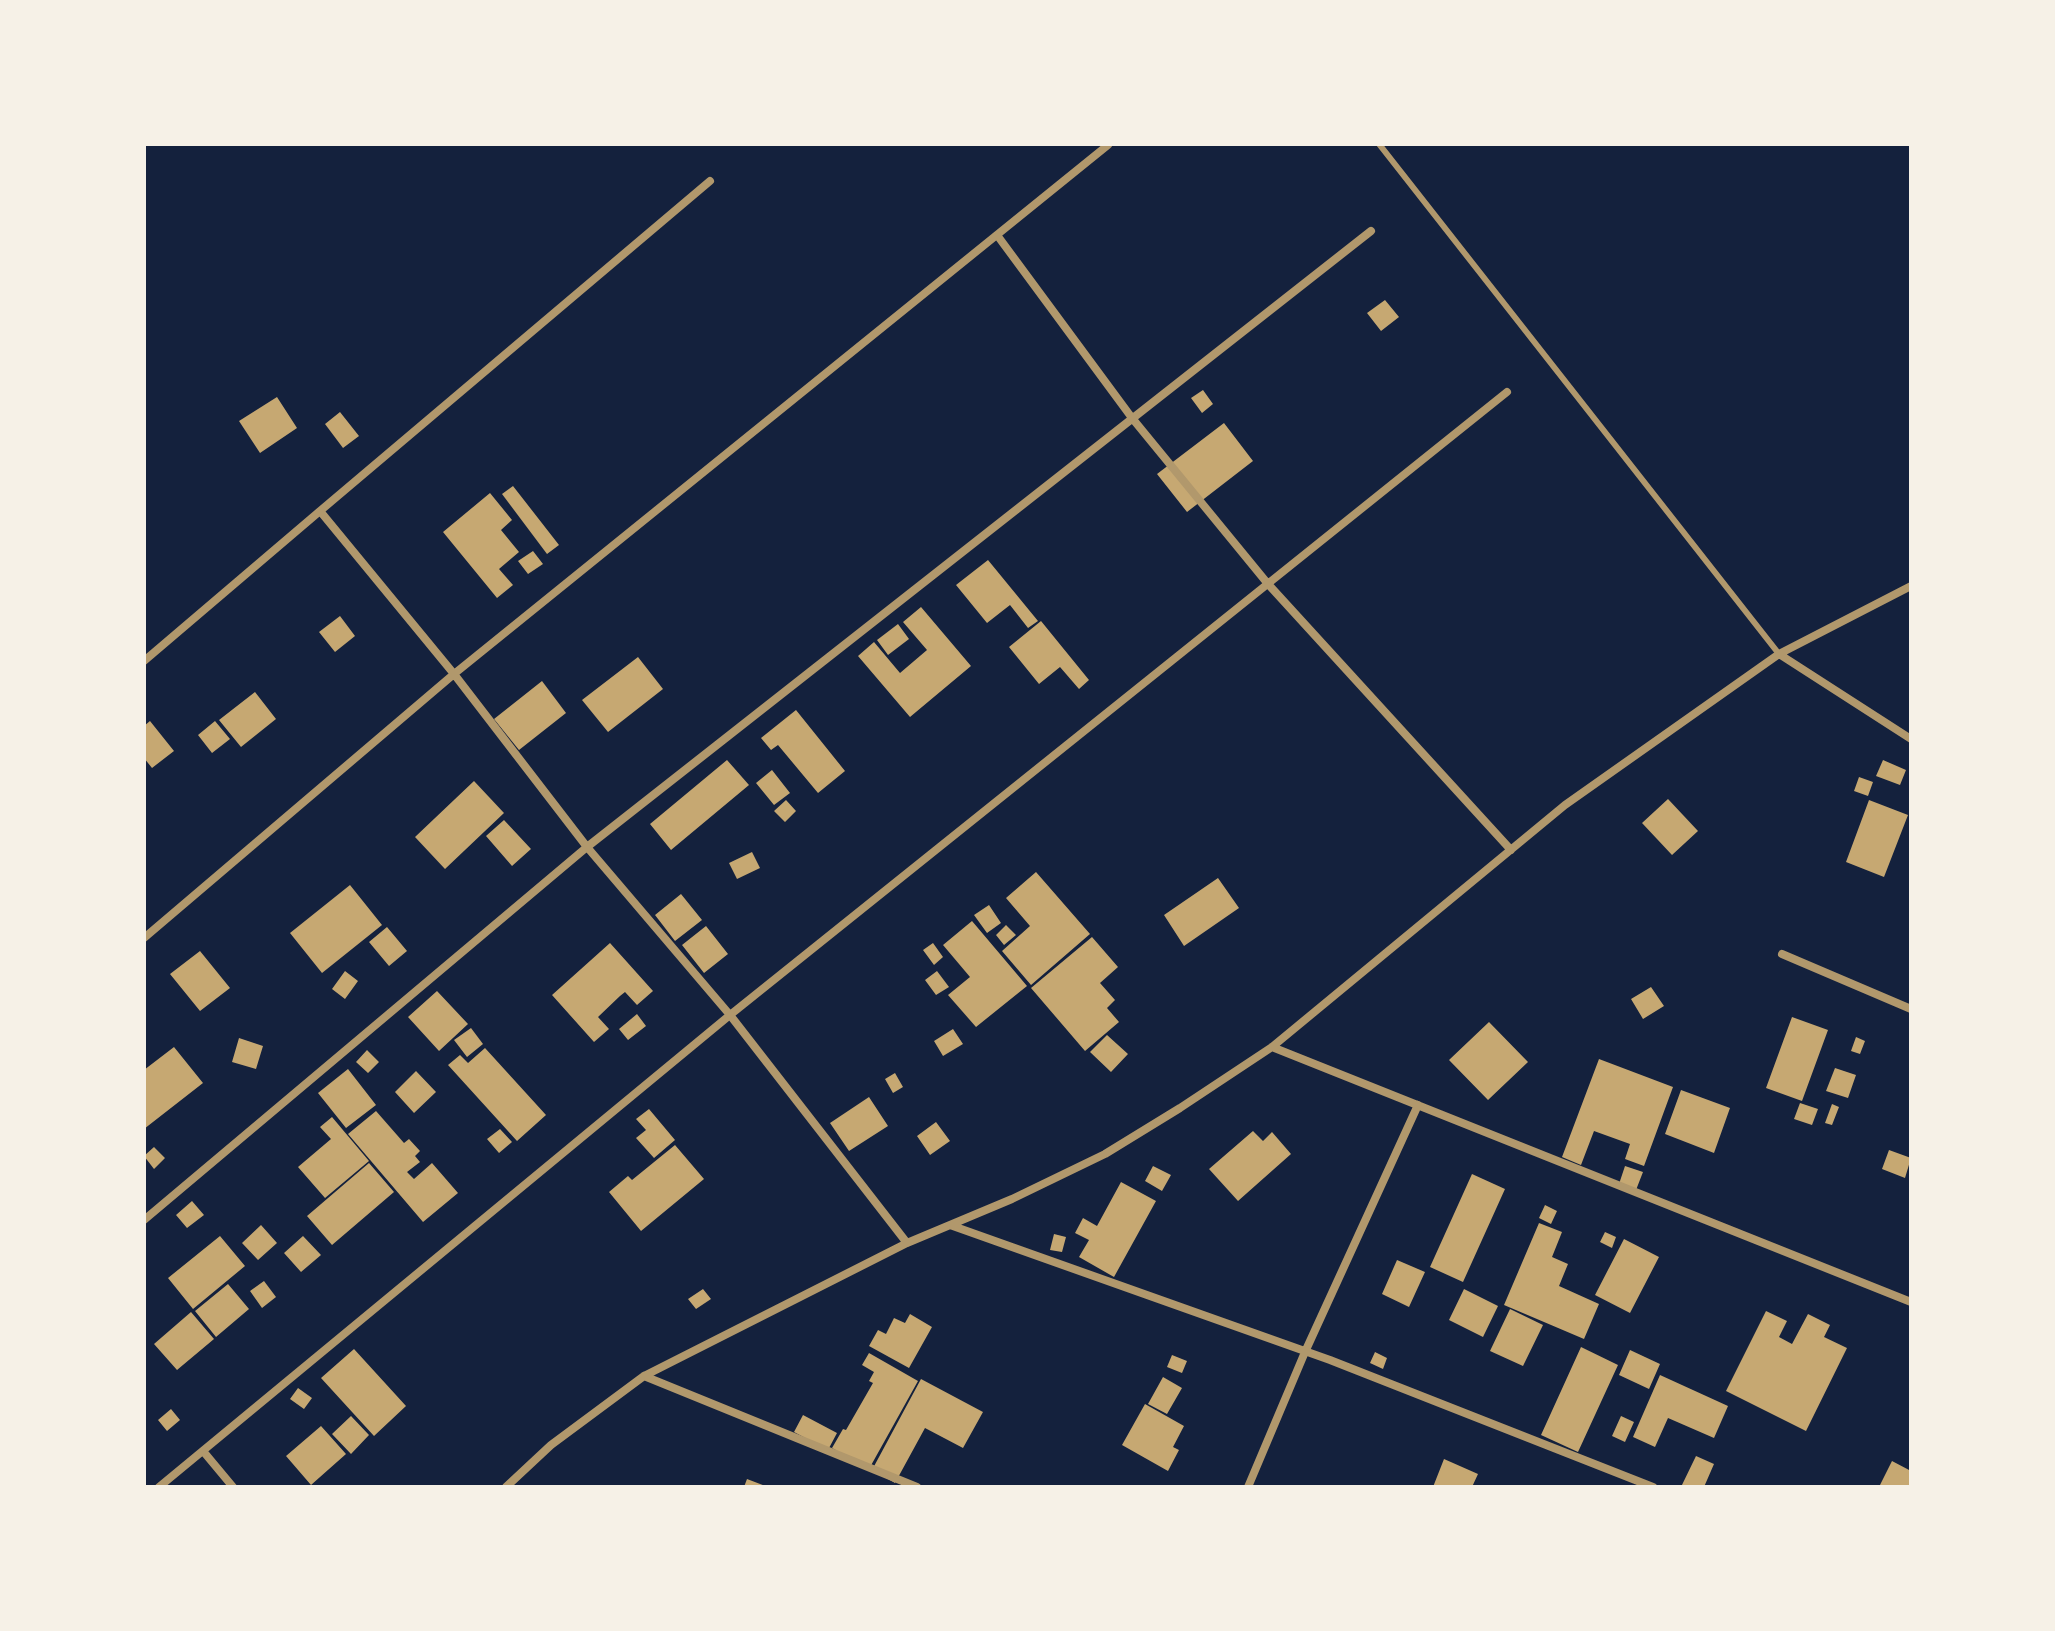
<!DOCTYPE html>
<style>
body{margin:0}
#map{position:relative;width:2055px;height:1631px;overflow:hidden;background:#14213d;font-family:Mulish,sans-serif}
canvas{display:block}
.frame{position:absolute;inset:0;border:146px solid #f6f1e7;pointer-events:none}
</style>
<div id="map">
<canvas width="2055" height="1631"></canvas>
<div class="frame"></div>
</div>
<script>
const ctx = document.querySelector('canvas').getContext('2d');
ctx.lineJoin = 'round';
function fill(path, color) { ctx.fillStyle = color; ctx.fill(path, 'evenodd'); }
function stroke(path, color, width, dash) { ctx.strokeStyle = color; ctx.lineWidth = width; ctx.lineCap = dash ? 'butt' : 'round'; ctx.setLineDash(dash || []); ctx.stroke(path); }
fill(new Path2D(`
 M1385,300L1399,317L1381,331L1367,313Z
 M1203,390L1213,404L1202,413L1191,398Z
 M277,397L297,428L260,453L239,421Z
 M340,412L359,436L343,448L325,424Z
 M1224,423L1253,461L1187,512L1157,474Z
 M513,486L559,545L547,554L502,494Z
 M490,493L512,520L501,530L519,552L499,569L513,585L497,598L443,532Z
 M533,551L543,564L528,574L518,561Z
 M988,560L1038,621L1028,628L1010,605L987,623L956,585Z
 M921,607L971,666L910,717L858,656L874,642L900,673L927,650L903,622Z
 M340,616L355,636L335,652L319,632Z
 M1041,621L1089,680L1079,689L1060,667L1039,684L1009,647Z
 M898,624L909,639L888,655L877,640Z
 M638,657L663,689L608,732L582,700Z
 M542,681L566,713L519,750L494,719Z
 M255,692L276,719L241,747L219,720Z
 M796,710L845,771L818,793L778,745L771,750L761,738Z
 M150,721L174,751L152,768L144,758V726Z
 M215,721L230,739L212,753L198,735Z
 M727,760L749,785L671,850L650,824Z
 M1883,760L1906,770L1900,785L1876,776Z
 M772,770L790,793L774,805L756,783Z
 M1859,777L1873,782L1868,796L1854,791Z
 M474,781L504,813L445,869L415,837Z
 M1668,799L1698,831L1672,855L1642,823Z
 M786,800L796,811L785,822L774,811Z
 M1869,800L1908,815L1884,877L1846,862Z
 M504,820L531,849L512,866L486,836Z
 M752,852L760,868L737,879L729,863Z
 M1036,872L1090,934L1031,985L1002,951L1030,926L1006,898Z
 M1218,878L1239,908L1184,946L1164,915Z
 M350,885L382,925L322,973L290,933Z
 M681,894L702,920L675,941L655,915Z
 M989,905L1001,923L987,933L974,915Z
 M972,921L1027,986L976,1027L948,995L970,977L943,945Z
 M1006,925L1016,935L1004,945L996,935Z
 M706,926L728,954L704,973L682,945Z
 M387,927L407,951L389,966L369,942Z
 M1092,937L1118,967L1100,983L1115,1000L1107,1008L1119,1022L1085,1051L1031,988Z
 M610,943L653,991L637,1005L625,992L620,996L598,1017L609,1029L594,1042L552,995Z
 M933,943L943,957L934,965L923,950Z
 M200,951L230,988L200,1011L170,974Z
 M345,971L358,981L345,999L332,989Z
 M937,971L949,987L936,995L925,980Z
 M1651,987L1664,1006L1643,1019L1631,999Z
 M437,991L468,1024L439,1051L408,1017Z
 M637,1014L646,1026L628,1040L619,1029Z
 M1792,1017L1828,1030L1802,1101L1766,1088Z
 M1489,1022L1528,1062L1488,1100L1449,1060Z
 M471,1028L483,1044L467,1057L454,1040Z
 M953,1029L963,1044L943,1056L934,1041Z
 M1107,1035L1128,1054L1111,1072L1090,1052Z
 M1856,1037L1865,1041L1860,1054L1851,1051Z
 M239,1038L263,1046L256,1069L232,1062Z
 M174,1047L203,1083L144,1129V1070Z
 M485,1048L546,1115L517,1141L448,1065L460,1055L468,1063Z
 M367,1050L379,1062L368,1073L356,1062Z
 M1599,1059L1673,1087L1644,1166L1625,1159L1630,1144L1594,1131L1581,1165L1562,1157Z
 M1835,1068L1856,1075L1848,1098L1826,1091Z
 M348,1069L376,1105L346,1128L318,1093Z
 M416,1071L436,1092L414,1113L395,1092Z
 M895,1073L903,1087L893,1093L885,1079Z
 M1681,1090L1730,1108L1714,1153L1665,1134Z
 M869,1097L888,1126L849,1151L830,1123Z
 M1800,1103L1818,1109L1812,1125L1794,1119Z
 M1832,1104L1839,1107L1832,1125L1825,1123Z
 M649,1109L675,1140L654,1158L636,1138L646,1130L636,1119Z
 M376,1111L404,1143L409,1139L420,1151L415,1156L420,1162L407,1172L414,1179L432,1163L458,1193L423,1222L348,1134Z
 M332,1117L369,1161L325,1198L298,1167L331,1139L320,1127Z
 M936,1122L950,1141L930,1155L917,1136Z
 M500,1129L512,1142L499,1153L487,1139Z
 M1253,1131L1263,1141L1272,1132L1291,1154L1238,1201L1209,1169Z
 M675,1145L704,1179L641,1231L609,1192L628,1176L632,1180Z
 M154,1147L165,1158L154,1169L144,1156Z
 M1889,1150L1911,1158L1905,1178L1882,1169Z
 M369,1163L394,1192L332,1245L307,1216Z
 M1153,1166L1171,1175L1162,1191L1145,1181Z
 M1625,1166L1643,1172L1636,1190L1619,1184Z
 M1472,1174L1505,1189L1463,1282L1430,1267Z
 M1121,1182L1156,1201L1114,1277L1079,1257L1089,1240L1075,1233L1083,1218L1097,1226Z
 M192,1201L204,1215L187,1228L176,1215Z
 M1545,1205L1557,1211L1551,1224L1539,1218Z
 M1539,1223L1562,1232L1552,1257L1568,1264L1559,1286L1599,1304L1584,1339L1504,1305Z
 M261,1225L277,1243L258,1260L242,1243Z
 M1605,1232L1616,1237L1612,1248L1600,1242Z
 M1054,1234L1066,1237L1062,1252L1050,1250Z
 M220,1236L245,1266L193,1309L168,1278Z
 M303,1236L321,1255L301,1272L284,1253Z
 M1624,1239L1659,1257L1630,1313L1595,1295Z
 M1397,1260L1425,1272L1409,1307L1382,1294Z
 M264,1281L276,1297L262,1308L250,1291Z
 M228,1284L249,1309L216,1337L195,1311Z
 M703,1289L711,1299L696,1309L688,1299Z
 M1464,1289L1498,1306L1483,1337L1449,1320Z
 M1510,1309L1543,1325L1523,1366L1490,1351Z
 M1766,1311L1787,1321L1779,1337L1792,1344L1808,1314L1830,1325L1824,1337L1847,1348L1806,1431L1726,1391Z
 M191,1312L214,1339L177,1370L154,1344Z
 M910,1314L932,1327L909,1368L869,1346L878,1330L886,1334L894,1318L905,1323Z
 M1581,1347L1618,1365L1578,1452L1541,1435Z
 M354,1349L406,1406L374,1436L321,1378Z
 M1630,1350L1660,1364L1649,1389L1619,1375Z
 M1375,1352L1387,1358L1383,1369L1370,1363Z
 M869,1353L918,1381L869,1469L832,1448L843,1429L846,1430L873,1383L869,1381L874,1372L862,1365Z
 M1172,1355L1187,1361L1182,1373L1167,1367Z
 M1660,1375L1728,1406L1714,1438L1668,1418L1655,1447L1633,1437Z
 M1163,1377L1182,1388L1167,1414L1148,1404Z
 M921,1379L983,1412L963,1448L925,1428L895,1483L872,1470Z
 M298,1388L312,1398L304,1409L290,1399Z
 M1145,1404L1184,1426L1173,1447L1179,1450L1168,1471L1122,1445Z
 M171,1409L180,1420L167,1431L158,1420Z
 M803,1415L837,1433L828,1450L794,1432Z
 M351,1416L369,1435L351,1454L332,1434Z
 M1621,1416L1634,1422L1625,1442L1612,1436Z
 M321,1426L346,1454L311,1485L286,1456Z
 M1696,1456L1714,1464L1704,1487H1681Z
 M1444,1459L1478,1474L1472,1487H1433Z
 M1892,1461L1911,1471V1487H1879Z
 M747,1479L768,1487H744Z`), '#c6a872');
stroke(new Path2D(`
 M1379,144L1779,654`), '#b1986c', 6);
stroke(new Path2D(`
 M997,235L1132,418L1268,584L1511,850
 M320,511L710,181
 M1779,654L1911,739
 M144,661L320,511L454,674L587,847L730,1015L907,1243
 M144,938L454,674L1108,145
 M1782,954L1911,1009
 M1272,1047L1911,1302
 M144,1220L587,847L1371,231
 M950,1225L1330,1360L1653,1487
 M644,1376L917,1487
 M203,1451L233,1487
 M159,1487L730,1015L1507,392
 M506,1487L551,1445L644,1376L907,1243L1012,1199L1105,1154L1180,1108L1272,1047L1565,805L1779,654L1911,586
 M1248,1487L1305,1352L1418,1105`), '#b1986c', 8);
</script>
